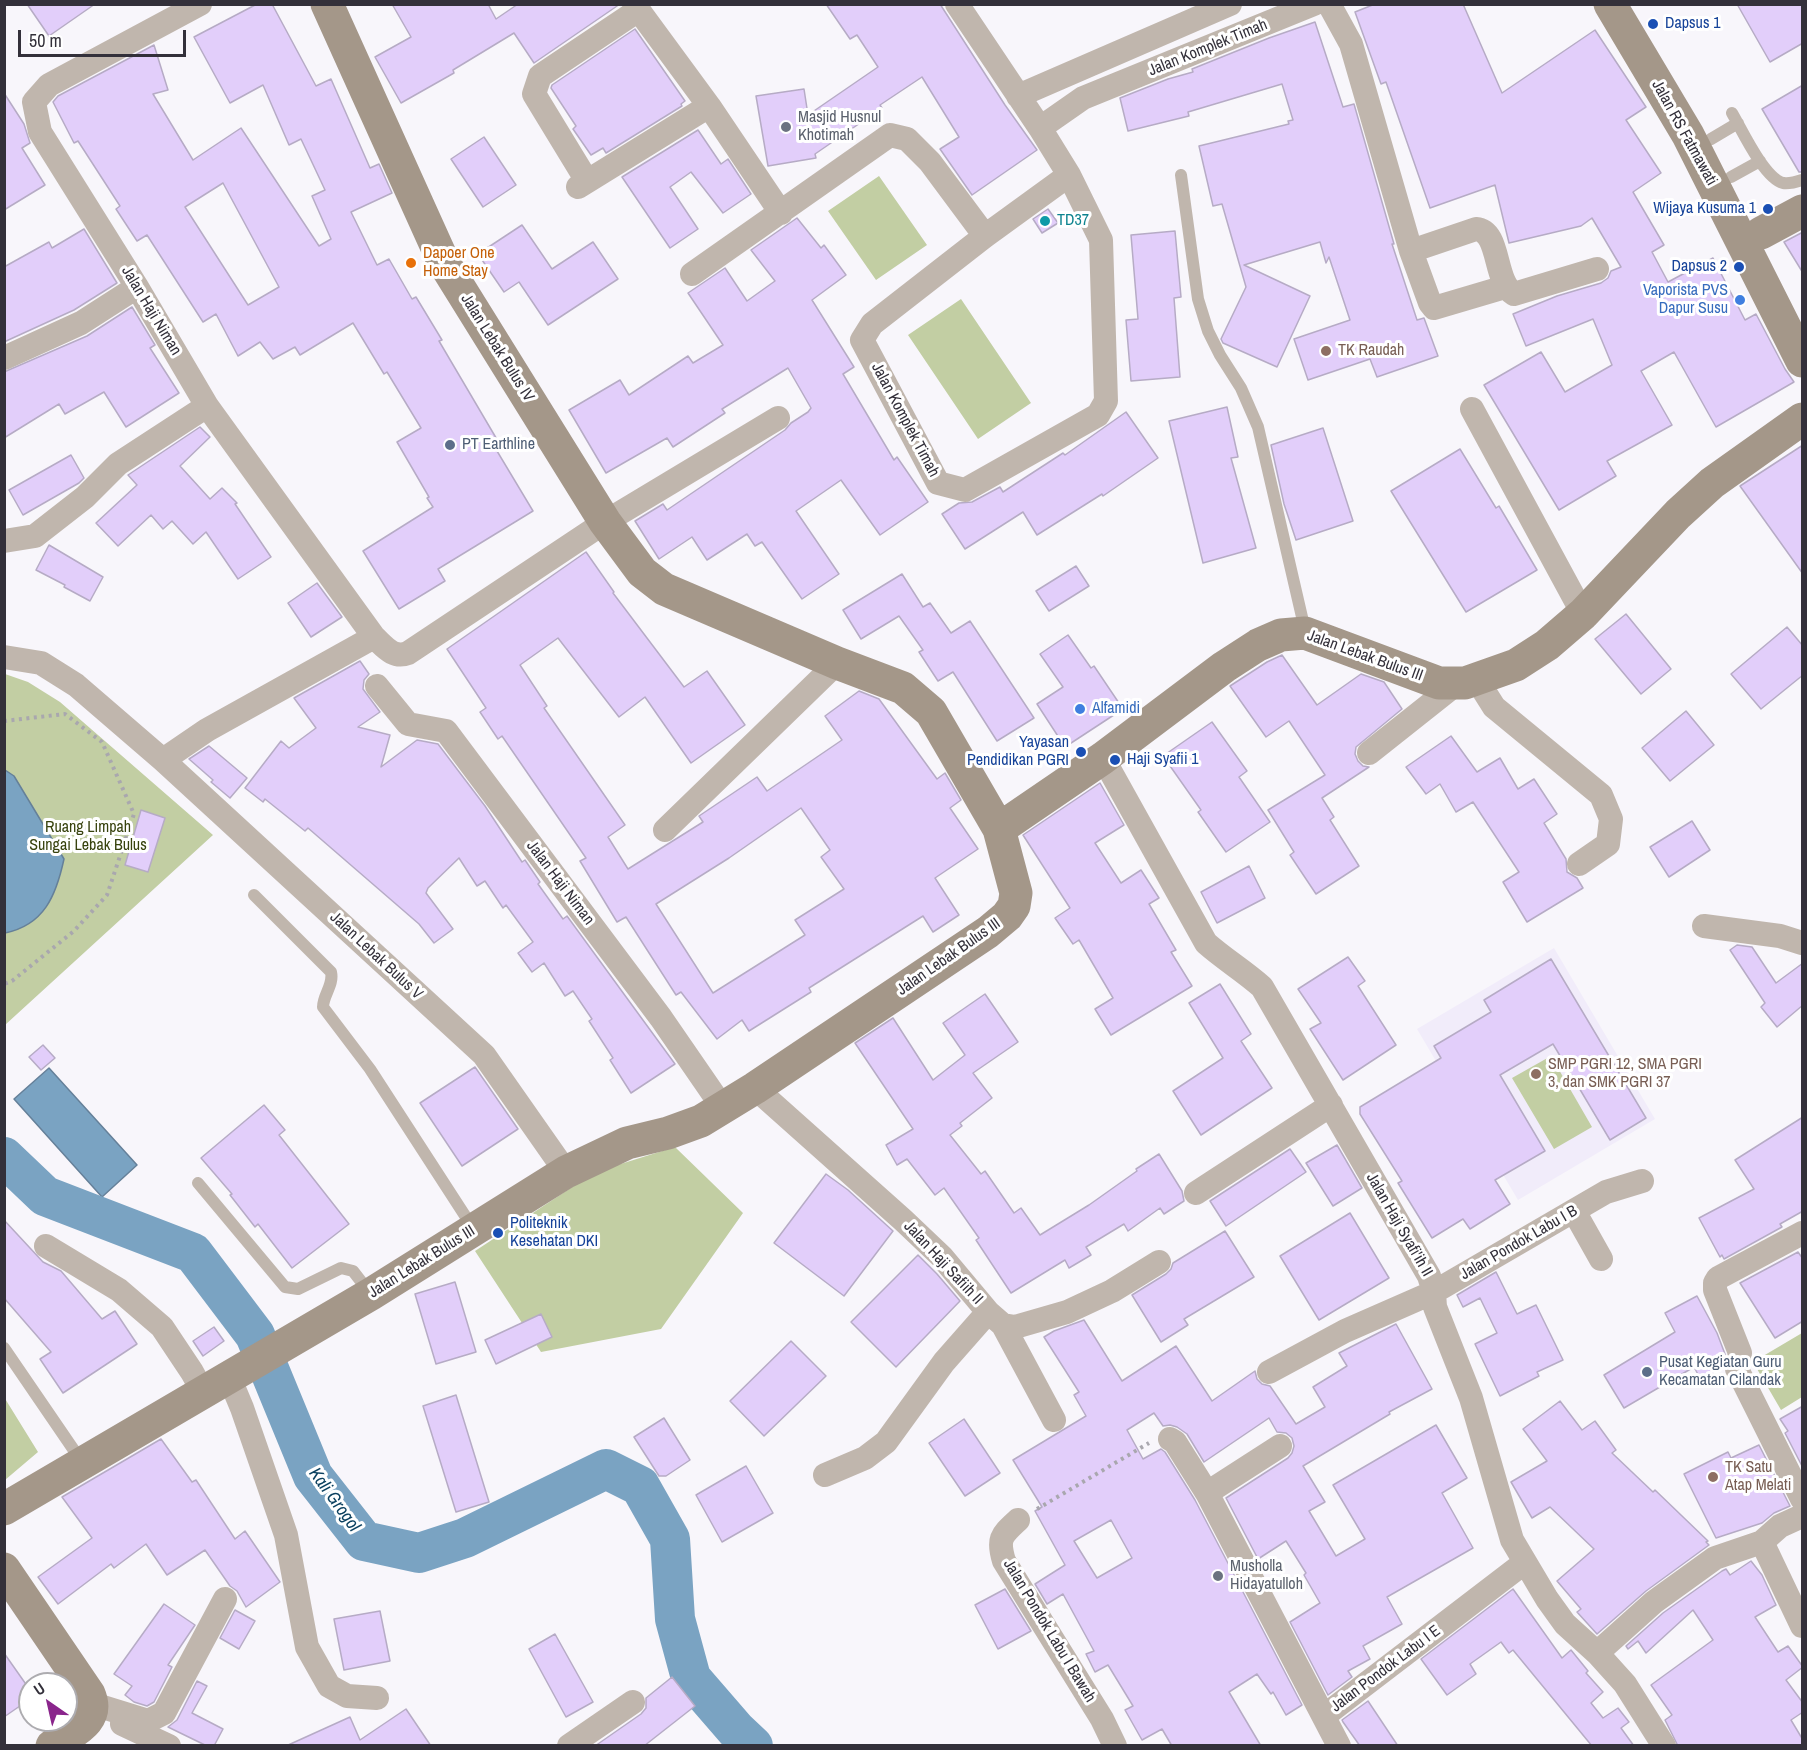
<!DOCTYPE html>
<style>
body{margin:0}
#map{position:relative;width:1807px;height:1750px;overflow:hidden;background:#f8f6fb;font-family:"Archivo Narrow",sans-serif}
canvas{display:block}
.frame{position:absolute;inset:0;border:6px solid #33303a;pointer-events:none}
.north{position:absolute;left:18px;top:1672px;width:60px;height:60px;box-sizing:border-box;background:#fff;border:2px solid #adacb0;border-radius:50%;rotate:326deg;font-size:16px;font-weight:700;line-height:24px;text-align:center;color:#33303a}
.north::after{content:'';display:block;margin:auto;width:21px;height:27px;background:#8a258c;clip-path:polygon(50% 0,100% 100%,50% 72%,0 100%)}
.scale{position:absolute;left:18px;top:30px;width:168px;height:27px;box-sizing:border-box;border:3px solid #33303a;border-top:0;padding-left:8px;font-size:18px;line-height:21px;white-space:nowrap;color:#33303a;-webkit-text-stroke:4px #fff;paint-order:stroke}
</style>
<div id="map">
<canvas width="1807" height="1750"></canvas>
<div class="frame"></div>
<div class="north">U</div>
<div class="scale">50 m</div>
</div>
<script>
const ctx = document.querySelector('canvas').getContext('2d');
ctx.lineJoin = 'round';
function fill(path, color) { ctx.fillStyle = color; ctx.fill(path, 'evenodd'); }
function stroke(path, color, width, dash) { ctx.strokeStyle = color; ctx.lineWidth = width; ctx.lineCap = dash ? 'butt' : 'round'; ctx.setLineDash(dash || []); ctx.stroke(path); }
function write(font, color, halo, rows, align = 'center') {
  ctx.font = font + ' "Archivo Narrow",sans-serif'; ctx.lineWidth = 6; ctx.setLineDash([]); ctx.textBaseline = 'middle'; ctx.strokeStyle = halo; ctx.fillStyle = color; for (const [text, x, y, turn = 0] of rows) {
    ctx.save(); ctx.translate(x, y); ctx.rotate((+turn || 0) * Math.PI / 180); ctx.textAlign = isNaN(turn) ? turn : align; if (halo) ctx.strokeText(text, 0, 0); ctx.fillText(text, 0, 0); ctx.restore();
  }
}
fill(new Path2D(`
 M1554,948L1655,1119L1518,1200L1417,1029Z`), '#f1ecfa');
fill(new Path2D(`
 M879,176L927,245L876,280L828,211Z
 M961,299L1031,403L978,439L908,335Z
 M5,674L28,682L60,702L213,835L5,1025Z
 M1551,1056L1592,1127L1554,1149L1512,1078Z
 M675,1147L743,1213L661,1329L541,1352L475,1251L595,1172Z
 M1802,1333V1397L1781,1410L1753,1362Z
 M4,1397L38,1452L5,1480H4Z`), '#c2cea3');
const water = new Path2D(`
 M5,770L14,776L64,859C56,896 44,925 5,933Z
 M49,1068L137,1165L102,1197L14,1099Z`);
fill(water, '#7aa3c2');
stroke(water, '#658099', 1.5);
stroke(new Path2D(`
 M4,1157L45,1196L193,1253L255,1335L313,1476L364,1541L419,1553L465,1538L606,1469L640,1486L670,1539L675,1619L691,1678L736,1730L753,1746`), '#7aa3c2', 40);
const building = new Path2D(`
 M27,4H95L49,36Z
 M257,4H272L316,86L331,79L370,168L379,164L392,193L351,212L377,265L389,259L412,299L416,297L442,340L439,341L502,448L497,451L533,511L438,569L445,581L399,609L363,551L433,507L427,498L429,497L397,442L421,428L387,372L384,374L353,323L300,355L295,347L273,359L260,342L238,356L216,314L203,322L147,235L137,241L116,209L120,206L78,141L74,143L53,102L58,96L154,45L168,90L153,94L193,160L241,128L319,246L331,239L312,196L325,190L301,139L289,145L263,85L230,103L194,37ZM223,183L279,287L248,305L185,207Z
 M392,4H488L496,19L518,4H620L534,63L514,33L453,70L454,73L401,103L375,57L411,37Z
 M826,4H940L1005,105L1037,150L972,195L940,149L959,137L922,77L880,105L882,108L815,154L816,158L768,166L756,96L804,89L808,115L878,67L857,35L850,39Z
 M1375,4H1463L1502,93L1595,30L1646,107L1626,120L1661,173L1633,192L1664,245L1652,252L1668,282L1713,258L1745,320L1756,314L1785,369L1794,382L1716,427L1674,352L1641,371L1672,425L1607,461L1616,476L1559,510L1484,385L1541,352L1565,392L1612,365L1593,319L1526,346L1513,314L1557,296L1601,283L1608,278L1611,271L1621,267L1592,218L1581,226L1509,243L1495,185L1430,208L1386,82L1381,84L1355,12Z
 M1737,4H1803V43L1770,62Z
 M1315,22L1343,107L1354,104L1394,244H1392L1417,320L1424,318L1438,356L1377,377L1370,359L1308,380L1294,339L1350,320L1329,257L1326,263L1320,242L1244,265L1310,296L1277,367L1223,343L1221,339L1246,287L1222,204L1213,206L1199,146L1289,124L1288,121L1293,120L1282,84L1188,112L1189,116L1128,131L1120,98L1168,79L1193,72L1192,69L1269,38Z
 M635,29L685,101L681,104L682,106L606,153L603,148L591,155L573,129L576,126L551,88L552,85Z
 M1803,85V172H1799L1762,109Z
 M4,93L24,124L30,143L22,148L45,185L4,210Z
 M698,130L721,164L728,159L751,194L723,213L691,172L670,187L698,229L670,248L622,177Z
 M484,137L516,185L483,207L451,159Z
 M1048,209L1058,223L1042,233L1033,219Z
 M797,218L821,248L824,245L846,275L812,300L854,367L843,374L894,460L897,457L928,502L880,535L841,480L796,511L839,574L802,599L762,542L755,546L747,534L707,560L692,537L659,559L635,521L663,504L667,510L785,430L791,423L808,412L811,408L788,368L722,409L725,413L673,447L667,438L606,473L569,410L620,380L629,395L688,356L693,363L723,345L688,293L725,268L747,301L775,281L751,250Z
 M522,225L552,269L593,242L618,279L548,325L519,282L504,292L478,254Z
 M84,229L117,283L74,310L4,342V267L49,242L52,248Z
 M1175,231L1181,297L1174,298L1180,377L1131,381L1126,320L1138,319L1131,235Z
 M1803,232V273L1784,242Z
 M132,307L155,345L150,348L179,393L126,427L104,392L65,414L59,404L4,438V372L87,336Z
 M1227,407L1238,457L1231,458L1256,548L1203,563L1169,421Z
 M1126,412L1158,458L1103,496L1102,494L1037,535L1023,512L965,549L942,514L959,503L972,502L1000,487L1003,492L1063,453L1065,455Z
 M200,427L210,437L180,466L210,499L222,488L237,503L235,504L271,557L238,579L206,532L193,544L172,521L163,529L151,515L118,546L96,523L137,485L128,475Z
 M1323,428L1353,521L1296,540L1284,504L1271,445Z
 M1803,445V574L1740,486Z
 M1460,449L1496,508L1499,506L1537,570L1466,612L1391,491Z
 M71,455L84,478L79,483L23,515L9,490Z
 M49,545L103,577L90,601L64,587L65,585L36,570Z
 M586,552L614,592L613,593L684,687L707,671L745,725L691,763L645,697L619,717L558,638L520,665L547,706L544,708L625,825L608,837L628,869L703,822L699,816L757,777L767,791L842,740L825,716L859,691L879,699L937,779L945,773L961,800L950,808L978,849L935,878L959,915L933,932L923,916L809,988L811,992L749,1031L742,1020L717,1039L681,992L676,995L626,917L617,922L580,861L586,858L502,736L498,739L480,712L486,708L447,649ZM801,808L830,850L821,857L844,889L795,920L805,935L713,993L656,904L729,858Z
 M1076,566L1089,586L1049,611L1036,591Z
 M902,574L923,607L930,603L951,633L970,621L1034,718L997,741L953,672L938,681L919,652L923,650L899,616L861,639L843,610Z
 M317,583L342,617L311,637L288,603Z
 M1626,614L1671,669L1641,694L1595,639Z
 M1787,627L1803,646V675L1761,709L1731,674Z
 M1068,635L1091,668L1094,666L1123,709L1065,747L1037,704L1063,687L1040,654Z
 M1282,655L1317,705L1361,674L1384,682L1402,709L1356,747L1355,754L1358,761L1363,766L1369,767L1322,798L1334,817L1330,820L1359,866L1316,894L1290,855L1294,852L1268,810L1325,775L1289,721L1266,737L1230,686L1267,662Z
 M360,661L369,674L364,680L363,689L380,712L358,727L390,735L381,767L417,740L438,744L485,806L522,862L525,860L540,882L538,884L563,919L567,916L675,1064L631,1093L610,1060L613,1058L589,1021L592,1019L573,991L565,996L544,963L532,972L518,953L533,942L506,905L503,908L485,881L477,886L459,858L428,888L426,893L453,929L434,943L419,924L308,828L305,831L265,799L263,802L245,788L281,741L289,748L316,728L294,698Z
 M1686,711L1714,745L1670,781L1642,748Z
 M1212,722L1247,771L1239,777L1270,822L1226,852L1198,812L1201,810L1163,756Z
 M1451,736L1477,772L1500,758L1518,789L1534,779L1557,814L1544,823L1566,859L1567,872L1577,878L1583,888L1527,922L1503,882L1519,872L1473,802L1456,812L1440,784L1426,794L1406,767Z
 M209,746L247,778L230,798L211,782L213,780L189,759Z
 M1100,783L1124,825L1095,843L1121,883L1141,870L1159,898L1149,904L1176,950L1171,952L1192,986L1111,1035L1095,1009L1113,998L1079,940L1073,944L1055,918L1070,908L1023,835Z
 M141,810L165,818L148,872L125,865Z
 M1692,821L1710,850L1669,877L1650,847Z
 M1249,866L1265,898L1217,923L1201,892Z
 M1737,945L1752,947L1776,983L1803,963V1005L1777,1027L1761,1007L1765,1003L1730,950Z
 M1348,957L1365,981L1358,986L1396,1045L1343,1080L1310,1029L1321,1023L1298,989Z
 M1551,959L1646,1118L1610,1140L1553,1044L1500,1075L1545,1151L1495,1180L1510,1204L1470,1229L1463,1219L1432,1238L1398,1183L1402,1181L1360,1114V1107L1441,1058L1434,1046L1491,1012L1484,1000Z
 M1220,984L1251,1034L1241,1041L1272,1088L1201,1135L1173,1091L1223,1058L1189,1003Z
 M985,994L1018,1042L973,1073L992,1098L960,1123L962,1126L950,1135L981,1174L985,1171L1014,1213L1021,1208L1040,1235L1089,1205L1137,1171L1136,1169L1159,1154L1182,1191L1184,1201L1164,1214L1160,1208L1128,1231L1124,1224L1086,1247L1091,1255L1069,1268L1065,1260L1011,1293L976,1240L979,1238L944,1188L935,1195L907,1159L897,1165L886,1145L913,1129L855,1043L893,1018L933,1080L965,1055L943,1023Z
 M43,1045L55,1058L41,1070L29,1057Z
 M475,1067L518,1129L462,1166L420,1103Z
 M264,1105L285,1130L279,1135L349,1224L292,1268L258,1224L255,1227L230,1195L232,1194L201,1158Z
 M1803,1117V1211L1780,1224L1782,1227L1724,1259L1722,1255L1720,1257L1699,1218L1754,1189L1735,1160Z
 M1337,1145L1362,1188L1333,1206L1306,1163Z
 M1290,1149L1306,1172L1226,1226L1210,1201Z
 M826,1174L848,1190L893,1231L844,1296L774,1243Z
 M1350,1213L1389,1278L1319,1320L1280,1256Z
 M4,1220L43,1262L61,1271L102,1319L115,1311L137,1344L63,1393L40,1359L51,1352L4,1298Z
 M1225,1231L1254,1277L1184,1319L1188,1325L1161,1342L1132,1295L1166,1274L1171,1269L1173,1263Z
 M1798,1252L1803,1259V1321L1775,1338L1740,1283Z
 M918,1255L937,1274L960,1301L896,1367L851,1322Z
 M1496,1272L1517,1314L1536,1305L1563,1360L1537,1372L1539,1376L1500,1396L1475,1344L1497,1333L1480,1298L1463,1307L1457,1295Z
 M455,1282L476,1352L436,1364L415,1294Z
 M1697,1296L1717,1333L1725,1354L1723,1368L1701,1380L1694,1367L1624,1408L1604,1375L1675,1332L1665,1313Z
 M541,1314L552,1337L496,1364L485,1340Z
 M1084,1320L1122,1381L1176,1346L1212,1401L1255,1371L1257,1379L1262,1384L1270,1386L1296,1424L1325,1407L1313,1387L1347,1366L1339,1353L1396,1324L1432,1389L1389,1412L1390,1414L1303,1466L1325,1502L1309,1511L1336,1556L1365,1539L1333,1485L1436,1425L1467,1478L1442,1493L1473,1548L1387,1597L1402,1624L1363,1646L1370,1659L1348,1671L1352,1677L1328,1695L1290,1622L1320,1603L1304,1575L1306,1573L1286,1541L1258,1559L1226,1498L1288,1458L1292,1453L1294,1446L1292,1438L1286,1433L1277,1432L1269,1418L1204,1462L1187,1434L1177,1427L1170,1425L1163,1426L1154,1413L1127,1430L1143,1459L1161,1449L1165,1452L1195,1500L1302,1705L1286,1715L1273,1692L1271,1694L1257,1674L1229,1692L1261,1746H1172L1162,1729L1142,1740L1125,1710L1133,1706L1108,1665L1095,1672L1086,1654L1094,1651L1063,1594L1047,1604L1035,1584L1065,1565L1035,1511L1042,1507L1013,1460L1086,1416L1074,1395L1079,1392L1044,1337L1054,1331ZM1111,1520L1132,1558L1097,1578L1074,1541Z
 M214,1327L224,1341L203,1356L193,1341Z
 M791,1341L826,1376L764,1436L730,1401Z
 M456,1395L489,1502L456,1512L423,1406Z
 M1560,1401L1582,1430L1595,1421L1616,1450L1612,1453L1653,1492L1655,1490L1708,1541L1706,1542L1709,1545L1646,1591L1597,1634L1577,1612L1581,1609L1557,1581L1594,1549L1550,1507L1532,1518L1511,1482L1547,1461L1523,1429Z
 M1803,1406V1468L1785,1433L1788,1431L1780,1419Z
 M664,1418L690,1460L666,1476H659L634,1437Z
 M964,1419L1000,1473L965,1496L929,1443Z
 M161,1439L192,1482L196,1480L235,1539L245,1531L280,1582L246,1607L237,1591L230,1586L205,1550L167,1575L146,1544L114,1568L111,1564L58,1604L38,1577L92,1538L62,1497Z
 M1759,1445L1790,1506L1774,1513L1762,1523L1716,1538L1684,1474L1728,1452L1731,1458Z
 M746,1466L773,1513L722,1542L696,1495Z
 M1751,1561L1762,1575L1776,1605L1755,1617L1778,1652L1788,1646L1803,1667L1786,1680L1803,1703V1712L1791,1720L1803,1740V1746H1678L1665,1720L1672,1715L1651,1685L1713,1640L1693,1610L1646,1653L1638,1641L1628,1649L1626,1646L1663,1613L1722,1571L1726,1569L1730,1575Z
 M1005,1589L1031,1631L998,1649L975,1605Z
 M1513,1589L1562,1658L1571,1650L1588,1671L1586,1673L1603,1692L1591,1703L1603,1718L1618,1708L1629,1722L1621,1728L1634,1746H1592L1513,1650L1509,1653L1501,1642L1470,1664L1476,1674L1447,1695L1421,1659Z
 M164,1604L195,1625L168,1665L172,1667L154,1702L147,1706L134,1702L125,1695L132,1686L114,1674Z
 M235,1610L255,1621L239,1649L220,1638Z
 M380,1611L390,1661L344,1670L334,1619Z
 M555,1634L593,1702L566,1717L529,1649Z
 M4,1653L30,1690V1699L4,1717Z
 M672,1677L695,1706L644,1746H595L641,1714L646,1708V1698Z
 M197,1681L207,1686L192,1713L223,1729L214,1746H207L168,1727L177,1720Z
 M1368,1701L1398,1746H1360L1343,1722L1342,1720Z
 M406,1709L431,1746H286L350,1717L360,1740Z`);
fill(building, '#e2cefa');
stroke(building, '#b6abc5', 1.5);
stroke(new Path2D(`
 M4,721L65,714L102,742L134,814L107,895L74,931L12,981L4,984
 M1037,1509L1149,1443`), '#a9a7ae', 4, [3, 4.5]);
stroke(new Path2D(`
 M1732,113C1742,130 1764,178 1783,183C1790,184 1796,182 1802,180
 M1711,139L1738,123
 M1181,175L1198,299L1208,331L1220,355L1241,388L1258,427L1305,630
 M1731,177L1760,161
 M254,895L331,972C334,985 323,995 323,1007L370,1069L473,1228
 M198,1183L285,1287L298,1289L341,1268L353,1271L370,1293
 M4,1348L82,1462`), '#c0b6ad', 12);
stroke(new Path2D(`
 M200,4L49,85L34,102L40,132L137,287L207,406L374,637C384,646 393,659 408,653L605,522L778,418
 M634,4L709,106L781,213
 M957,4L1040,128L1069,175L1101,240L1106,401L1098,415L965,490L938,483L862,340L872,324L985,236L1069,175
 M1329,4L1351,44L1411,251L1430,303L1434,308L1505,287
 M1018,96L1230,4
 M1040,128L1083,98L1314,4
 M587,181L534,94L540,76L637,11
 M578,187L709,106
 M1411,251L1476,229C1501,231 1493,281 1514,294L1597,269
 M692,274L890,135L907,139L930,162L985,236
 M4,358L81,323L137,287
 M1472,409L1583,614
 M4,541L35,536L85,497L118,464L207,406
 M4,657L41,663L76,685L163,760L484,1055L566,1172
 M1477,680L1494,707L1601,795L1611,819L1608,844L1579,864
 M377,686L408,724L446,731L661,1018L723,1108
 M1369,753L1456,684
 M1103,758L1206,943C1224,959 1244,971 1262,987L1429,1276L1434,1292L1435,1307L1471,1398L1512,1540L1547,1599L1565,1624L1597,1653L1625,1684L1664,1746
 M163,760L207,730L374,637
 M665,830L837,663
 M1704,926L1780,936L1802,943
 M755,1088L903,1220L942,1257L988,1312L1003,1325L1015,1327L1067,1312L1112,1291L1159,1262
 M1196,1193L1331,1105
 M1574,1211L1601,1259
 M1802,1233L1718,1278L1715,1283V1290L1740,1353L1737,1369L1802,1499
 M46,1246L119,1290L162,1327L192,1372L203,1392
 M1003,1325L1054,1420
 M1269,1372L1345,1331L1434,1292L1606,1192L1642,1181
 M229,1377L242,1408L286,1535L307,1647L329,1686L347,1696L377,1698
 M1170,1439L1175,1442L1207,1493L1339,1746
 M825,1475L865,1458L886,1442L944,1362L988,1312
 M1207,1493L1280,1446
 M1018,1520C1002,1535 997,1538 1004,1561L1102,1719L1115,1746
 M1762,1542L1802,1626
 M1597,1653L1654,1602L1715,1558L1762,1542L1780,1526L1802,1516
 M93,1704L148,1721L164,1713L225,1599
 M1324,1716L1524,1563
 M122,1724L169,1746
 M569,1746L633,1702`), '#c0b6ad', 24);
stroke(new Path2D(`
 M1610,4L1688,135L1802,361
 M1761,233L1802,211
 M999,829L1103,758L1224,667L1258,645L1281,635L1305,633L1439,683H1465L1516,665L1547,645L1583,614L1678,514L1712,483L1802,419
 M4,1509L371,1294L566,1172L627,1143L668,1133L701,1121L755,1088L988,932L1007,916L1014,906L1016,893L999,829L931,712L903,688L837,663L664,589L642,572L605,522L444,263L327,4
 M4,1569L89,1694C101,1722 72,1732 52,1746`), '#a49789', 33);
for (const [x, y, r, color] of [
 [1653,24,6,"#1a4fb4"],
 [786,127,6,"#6b7280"],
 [1768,209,6,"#1a4fb4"],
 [1045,221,6,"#0f9aa8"],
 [411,263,6,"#e8710a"],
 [1739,267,6,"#1a4fb4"],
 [1740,300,6,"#3f7fe0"],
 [1326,351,6,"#8d6e63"],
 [450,445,6,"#5c6f8a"],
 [1080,709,6,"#3f7fe0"],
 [1081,752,6,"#1a4fb4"],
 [1115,760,6,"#1a4fb4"],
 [1536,1074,6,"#8d6e63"],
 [498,1233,6,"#1a4fb4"],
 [1647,1372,6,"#5c6f8a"],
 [1713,1477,6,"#8d6e63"],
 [1218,1576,6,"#6b7280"]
]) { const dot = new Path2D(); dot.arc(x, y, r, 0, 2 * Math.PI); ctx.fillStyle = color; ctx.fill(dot); stroke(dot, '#fff', 2); }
write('16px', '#164399', '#fff', [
 ["Dapsus 1",1665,24],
 ["Wijaya Kusuma 1",1756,209,"right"],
 ["Dapsus 2",1727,267,"right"],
 ["Yayasan",1069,743,"right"],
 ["Pendidikan PGRI",1069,761,"right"],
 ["Haji Syafii 1",1127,760],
 ["Politeknik",510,1224],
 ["Kesehatan DKI",510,1242]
], 'left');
write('16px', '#33303a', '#fff', [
 ["Jalan Komplek Timah",1208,48,-22],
 ["Jalan RS Fatmawati",1684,133,61],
 ["Jalan Haji Niman",151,311,59],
 ["Jalan Lebak Bulus IV",497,348,58],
 ["Jalan Komplek Timah",905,420,62],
 ["Jalan Lebak Bulus III",1365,656,20],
 ["Jalan Haji Niman",560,883,53],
 ["Jalan Lebak Bulus V",376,956,43],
 ["Jalan Lebak Bulus III",949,957,-35],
 ["Jalan Haji Syafi'ih II",1399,1225,60],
 ["Jalan Pondok Labu I B",1519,1243,-30],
 ["Jalan Lebak Bulus III",422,1262,-32],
 ["Jalan Haji Safiih II",943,1263,47],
 ["Jalan Pondok Labu I Bawah",1049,1631,59],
 ["Jalan Pondok Labu I E",1386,1669,-37]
]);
write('16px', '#5b616d', '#fff', [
 ["Masjid Husnul",798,118],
 ["Khotimah",798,136],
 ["Musholla",1230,1567],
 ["Hidayatulloh",1230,1585]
], 'left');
write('16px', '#0d838f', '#fff', [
 ["TD37",1057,221]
], 'left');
write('16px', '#c56008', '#fff', [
 ["Dapoer One",423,254],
 ["Home Stay",423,272]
], 'left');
write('16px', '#366cbe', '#fff', [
 ["Vaporista PVS",1728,291],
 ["Dapur Susu",1728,309],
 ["Alfamidi",1092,709,"left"]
], 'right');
write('16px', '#785e54', '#fff', [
 ["TK Raudah",1338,351],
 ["SMP PGRI 12, SMA PGRI",1548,1065],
 ["3, dan SMK PGRI 37",1548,1083],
 ["TK Satu",1725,1468],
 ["Atap Melati",1725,1486]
], 'left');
write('16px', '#4e5e75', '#fff', [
 ["PT Earthline",462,445],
 ["Pusat Kegiatan Guru",1659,1363],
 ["Kecamatan Cilandak",1659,1381]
], 'left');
write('16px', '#37420d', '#fff', [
 ["Ruang Limpah",88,828],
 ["Sungai Lebak Bulus",88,846]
]);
write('italic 18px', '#0c4160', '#fff', [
 ["Kali Grogol",334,1500,54]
]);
</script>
